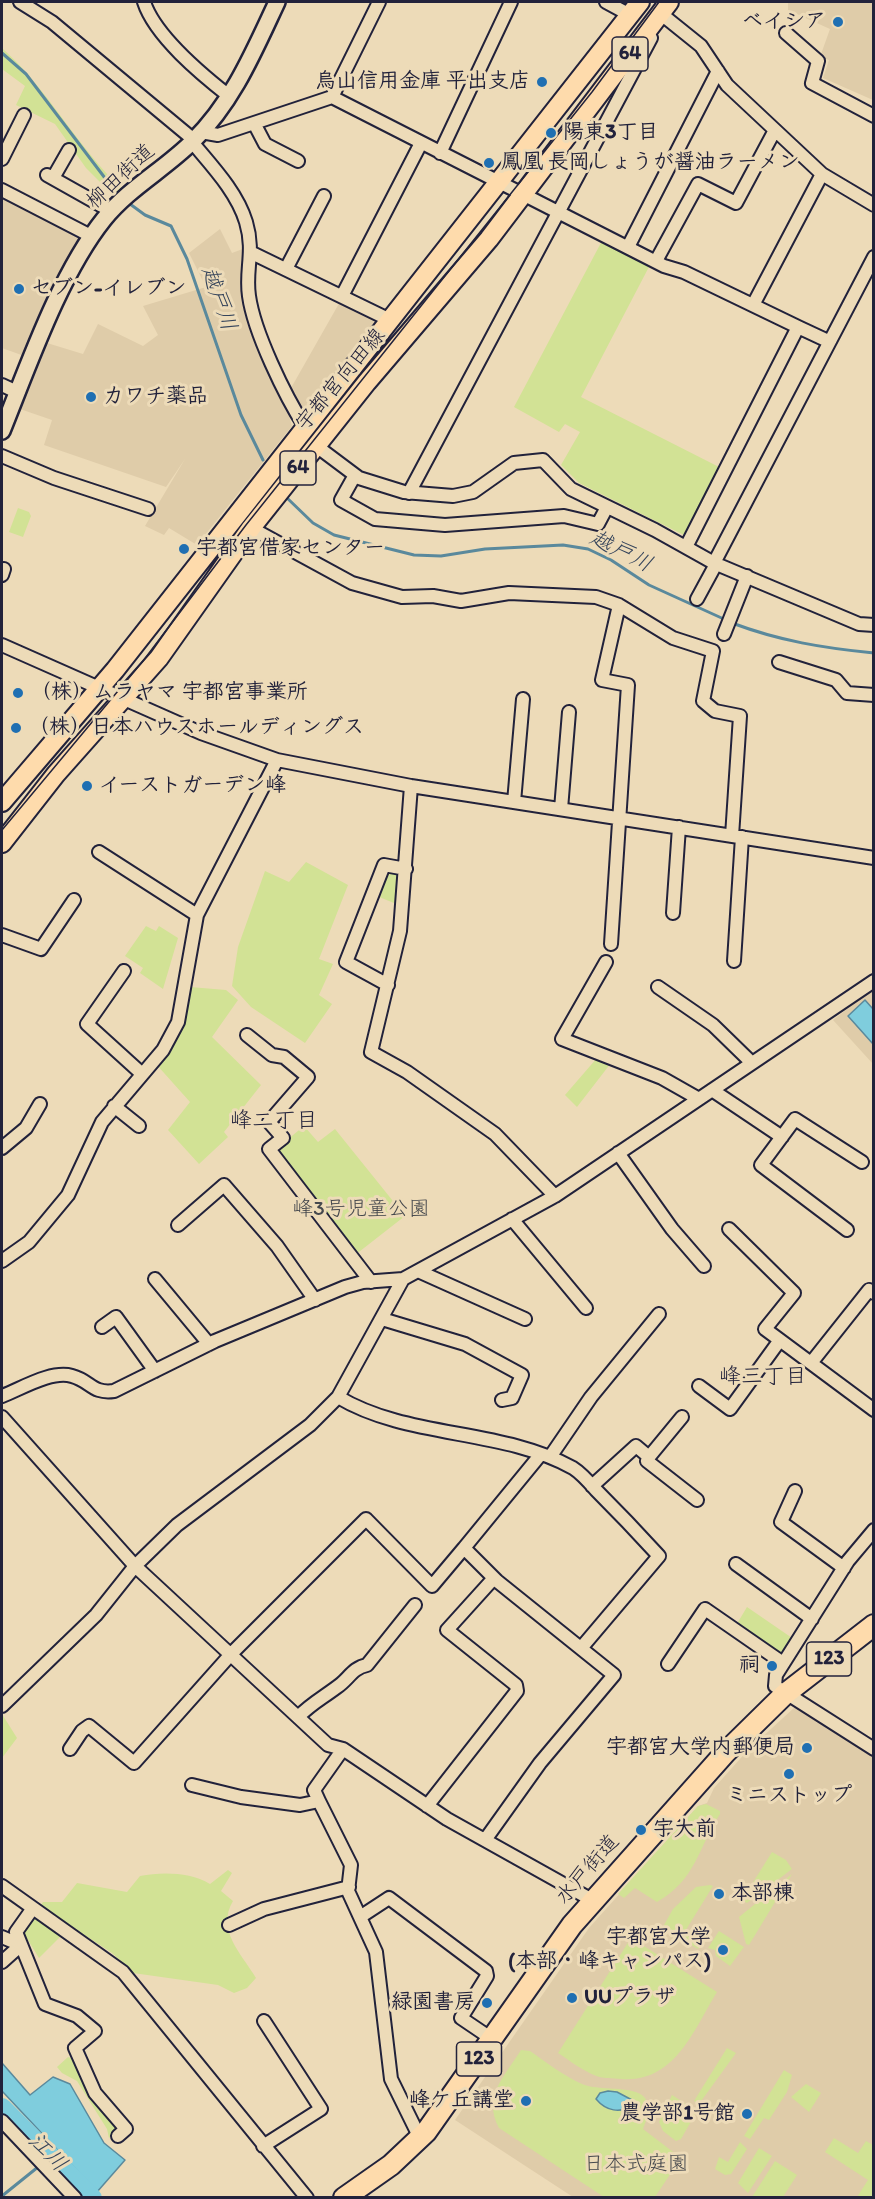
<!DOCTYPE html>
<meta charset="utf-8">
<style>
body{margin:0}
#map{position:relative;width:875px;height:2199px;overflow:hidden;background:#eddbb8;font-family:Itim,sans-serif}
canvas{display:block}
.frame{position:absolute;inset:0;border:3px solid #22223b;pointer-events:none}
</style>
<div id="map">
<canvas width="875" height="2199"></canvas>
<div class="frame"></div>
</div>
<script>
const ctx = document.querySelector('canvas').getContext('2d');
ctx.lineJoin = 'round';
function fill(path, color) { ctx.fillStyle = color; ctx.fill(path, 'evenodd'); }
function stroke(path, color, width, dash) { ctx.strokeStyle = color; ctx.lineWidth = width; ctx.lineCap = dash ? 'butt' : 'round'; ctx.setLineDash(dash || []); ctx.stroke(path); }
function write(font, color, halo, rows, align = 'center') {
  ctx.font = font + ' Itim,"Klee One",sans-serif'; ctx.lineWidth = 6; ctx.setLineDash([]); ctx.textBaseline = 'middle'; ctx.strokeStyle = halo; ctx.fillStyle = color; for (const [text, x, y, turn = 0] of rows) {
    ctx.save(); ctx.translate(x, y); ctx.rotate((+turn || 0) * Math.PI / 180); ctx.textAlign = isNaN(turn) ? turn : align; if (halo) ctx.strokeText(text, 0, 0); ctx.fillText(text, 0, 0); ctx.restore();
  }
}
fill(new Path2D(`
 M788,2H873V100L823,78L829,60L820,57L830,29L788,10Z
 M2,193L85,235L27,357L2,348Z
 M220,229L232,253L248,247L245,274L292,426L197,545L169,528L164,535L145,526L185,459L166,487L44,445L52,420L17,408L47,343L83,354L98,324L143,346L158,335L143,306L206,287L189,253Z
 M341,300L379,318L304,411L291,388Z
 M873,989V1064L833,1020Z
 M795,1707L873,1756V2197H573L455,2120L589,1928L698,1806L707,1803L714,1788L748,1750Z`), '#dfcca9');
fill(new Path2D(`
 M2,48C48,89 77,147 123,190L115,197L86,168L55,124L16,105L25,86L2,69Z
 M603,239L651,263L581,397L721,468L686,536L579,483L561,465L580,432L565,424L559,432L514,407Z
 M18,508L29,512L31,516L23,537L9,532Z
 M306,862L348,885L319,959L333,964L319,995L332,1004L305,1043L251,1007L232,986L238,947L265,871L289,882Z
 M391,872H398L401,879L399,905L379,897L387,874Z
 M146,926L156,931L159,926L178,938L163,989L140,973L143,968L125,956Z
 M190,987L226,990L238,1000L212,1037L261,1085L224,1132L228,1137L199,1164L168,1130L190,1102L156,1064C180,1039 186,1021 190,987Z
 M597,1058L611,1063L577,1107L565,1095Z
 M304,1126L318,1142L335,1129L405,1216L355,1255L276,1149Z
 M747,1607L795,1640L782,1660L735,1627Z
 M2,1714L17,1738L2,1758Z
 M706,1804L720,1811V1814C698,1848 696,1880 657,1902L635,1888L624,1898L618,1894L698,1806Z
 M772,1852L786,1860L792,1869L747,1903L742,1900Z
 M228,1870L232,1873L221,1891L233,1901C216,1930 241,1953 256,1978L247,1988L234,1993L218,1985L133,1973L112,1953L71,1926L39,1958L23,1932L43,1902H62L77,1883L127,1892L140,1876C162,1872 190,1872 210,1884Z
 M792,1874L749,1945L746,1944L739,1917Z
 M710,1885L713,1886L684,1933L701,1944L698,1949L665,1929L664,1925L673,1909L696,1887Z
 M719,1931L744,1947L730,1966L716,1956L715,1950L708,1948Z
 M631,1938L717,1992C693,2031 675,2083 621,2079C613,2078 602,2079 594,2075C582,2070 570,2061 558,2053Z
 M727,2048L736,2053L699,2104L694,2101Z
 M521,2050L530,2051C546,2062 564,2076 582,2084C609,2095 666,2076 643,2129L681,2158L655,2197H604L499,2128C482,2096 505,2076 521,2050Z
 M68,2057L76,2060L93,2096L116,2127V2131L109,2138L107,2129L77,2081L62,2073L57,2067Z
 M784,2070L792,2075L787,2092L769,2120L764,2118L750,2139L744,2136Z
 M806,2084L821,2093L809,2112L791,2097Z
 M672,2095L697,2111L681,2139L676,2141L663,2131L659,2122Z
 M834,2138L858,2153L866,2141L873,2145V2197H857L868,2180L825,2152Z
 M740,2142L747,2149L731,2174L725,2175L715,2169L719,2157L728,2162Z
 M759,2148L772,2156L748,2193L738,2183Z
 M775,2161L797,2175L783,2197H752Z`), '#d2e295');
const water = new Path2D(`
 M865,1000L873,1009V1044L848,1016Z
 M2,2063L30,2095L53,2077L70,2084L104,2143L125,2160L97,2192L2,2091Z
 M608,2091L617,2092L634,2101V2105C620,2114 606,2111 596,2099L600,2093Z`);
fill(water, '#7fcddd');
stroke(water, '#5a899c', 1.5);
stroke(new Path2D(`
 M2,53L26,74L111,186
 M130,204L145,215L171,226L187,259L241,415L263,460
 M286,497L313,523L334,535L414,555L441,556L485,549L563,545L588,549L611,560L649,585L726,620
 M732,623C780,641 823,648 874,653
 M47,2161L52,2158
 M2,2196L38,2167`), '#5a899c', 3);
stroke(new Path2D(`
 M2,2108L92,2198`), '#7fcddd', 20);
const minor = new Path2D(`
 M20,2L52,22L194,140
 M144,2C155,36 201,74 229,96
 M606,2L630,15
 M660,13L701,46L727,85L822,174L874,205
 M786,33L818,61L812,83L874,116
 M332,97L379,2
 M254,123L265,144L298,161
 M201,132L218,135L332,97L664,266L684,272L798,327L686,547
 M192,142C212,166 237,192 246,222C255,252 245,270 249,296C254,332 285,396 305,427
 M440,153L511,2
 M2,159L24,115
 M47,175L111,211
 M53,178L69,150
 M2,190L91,236
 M628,247L718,71
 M252,253L390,320
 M656,261L698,184L736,203L775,130
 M286,269L324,196
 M342,296L421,143
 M753,305L822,174
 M798,327L828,341
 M2,385L17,392
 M315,445L359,478L404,492L453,496L473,492L514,463L543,460L571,489L655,530L714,563L859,624L874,625
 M2,456L54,478L148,509
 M355,475L341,500L375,519L445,525L564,516L598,524L607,507
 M409,493L651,38L646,35
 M251,528L352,583L402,597L433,596L461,601L509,593L596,597L619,605L673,638L713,651L703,701L715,711L740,716L732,836
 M714,563L874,257
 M2,575L4,569
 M697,599L716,564
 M724,634L747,576
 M2,645L201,733L277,760L411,786L874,858
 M779,662L836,680L847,693L874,695
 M411,786L400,931L371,1052L407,1072L495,1134L555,1196
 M514,802L523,699
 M561,809L569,712
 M99,852L197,915
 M673,913L679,827
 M2,935L41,949L74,900
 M611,944L628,685L602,680L619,605
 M734,961L742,837
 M606,962L562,1039L662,1078L699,1099
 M124,971L87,1024L141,1073
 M388,985L346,962L384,865L406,869
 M658,987L713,1025L752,1063
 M247,1035L272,1055L284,1057L308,1077L269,1122L283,1138L269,1149L371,1282
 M712,1090L782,1137
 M114,1106L139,1126
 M2,1148L26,1128L40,1104
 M618,1153L672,1229L704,1266
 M512,1219L586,1308
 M178,1225L224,1185L277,1246L315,1300
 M729,1229L794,1293L765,1329L874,1410
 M847,1230L761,1165L795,1119L862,1162
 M2,1261L29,1242L68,1195L102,1122L163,1050L178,1022L197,915L277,760
 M418,1271L525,1319
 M155,1279L209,1344
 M382,1319L465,1344L522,1375L512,1398L502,1400
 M102,1327L116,1317L155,1371
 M811,1363L869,1290L874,1293
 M699,1386L730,1409L780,1340
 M2,1396C21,1389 51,1370 72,1376C91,1381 92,1394 114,1391L215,1341L345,1287L363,1282L403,1279
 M338,1397C408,1439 501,1428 573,1468C581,1473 589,1482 596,1490C617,1511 638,1533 659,1556L582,1647
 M2,1417L135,1566L328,1745L343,1749L447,1819L592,1900
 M550,1457L591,1397L659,1314
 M649,1457L647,1461L697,1500
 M592,1486L636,1446L649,1457L682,1417
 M795,1491L781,1522L844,1568
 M874,1530L848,1561L776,1675L775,1686L874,1749
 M464,1548L541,1454
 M736,1564L812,1619
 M668,1664L705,1609L783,1663
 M2,1706L96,1615L135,1566L177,1525L310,1425L338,1397L403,1279L555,1196L874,981
 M298,1717C312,1703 321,1699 337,1687C349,1679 352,1668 367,1665L415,1605
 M70,1749L82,1731L89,1726L134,1763L232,1653L366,1519L432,1586L464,1548L497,1581L614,1675L540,1763L485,1840
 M192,1785L241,1797L300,1805L319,1801L351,1865L348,1891L376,1952L391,2079L420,2138
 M319,1801L314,1790L343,1749
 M427,1806L517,1691L516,1685L447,1630L494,1578
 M2,1886L123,1972L307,2198
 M33,1908L16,1932L45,2004L77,2016L95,2031L75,2048L95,2093L126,2129L118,2136
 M360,1917L389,1898L486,1971L487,1976L461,2018L492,2039
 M229,1925L264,1909L349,1887
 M2,1937L21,1945L2,1962
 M2,2121L75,2198
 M263,2146L321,2109L264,2021`);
const tertiary = new Path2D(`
 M2,431C29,364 60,274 104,219C129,188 165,169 193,141C233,102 254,51 277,2`);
const primary = new Path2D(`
 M2,802L115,670L640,2
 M2,843L56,774L159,658L251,528L367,382L489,239L669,2`);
const trunk = new Path2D(`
 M344,2198L391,2165L426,2132L572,1925L725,1753L785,1694L874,1625`);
stroke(minor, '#22223b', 16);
stroke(tertiary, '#22223b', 20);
stroke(primary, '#22223b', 22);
stroke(trunk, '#22223b', 24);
stroke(minor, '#eddbb8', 12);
stroke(tertiary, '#eddbb8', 15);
stroke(primary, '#fedbac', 18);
stroke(trunk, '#fedbac', 20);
stroke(new Path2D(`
 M2,830L143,661L246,525L592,92L659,2`), '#22223b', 1.5);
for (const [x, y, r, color] of [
 [838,22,6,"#1f6fb2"],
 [542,82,6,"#1f6fb2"],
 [551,133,6,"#1f6fb2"],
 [489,163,6,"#1f6fb2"],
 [19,289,6,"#1f6fb2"],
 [91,397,6,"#1f6fb2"],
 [184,549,6,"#1f6fb2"],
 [18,693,6,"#1f6fb2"],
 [16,728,6,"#1f6fb2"],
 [87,786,6,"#1f6fb2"],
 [772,1666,6,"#1f6fb2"],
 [807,1748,6,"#1f6fb2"],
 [789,1774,6,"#1f6fb2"],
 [641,1830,6,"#1f6fb2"],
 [719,1894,6,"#1f6fb2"],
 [723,1950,6,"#1f6fb2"],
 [572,1998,6,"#1f6fb2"],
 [487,2003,6,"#1f6fb2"],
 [526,2101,6,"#1f6fb2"],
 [747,2114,6,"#1f6fb2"]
]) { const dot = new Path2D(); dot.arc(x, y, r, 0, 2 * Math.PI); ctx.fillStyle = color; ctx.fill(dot); stroke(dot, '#eddbb8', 2); }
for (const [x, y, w] of [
 [630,54,36],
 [298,468,36],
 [829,1659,45],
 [479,2059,45]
]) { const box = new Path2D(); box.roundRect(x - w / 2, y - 17, w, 34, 4.5); ctx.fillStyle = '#eddbb8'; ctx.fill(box); stroke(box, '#22223b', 1.5); }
write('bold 20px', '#22223b', null, [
 ["64",630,54],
 ["64",298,468],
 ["123",829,1659],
 ["123",479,2059]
]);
write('bold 21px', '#22223b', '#eddbb8', [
 ["ベイシア",826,22,"right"],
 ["烏山信用金庫 平出支店",530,82,"right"],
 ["陽東3丁目",563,133],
 ["鳳凰 長岡しょうが醤油ラーメン",501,163],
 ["セブン-イレブン",31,289],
 ["カワチ薬品",103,397],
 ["宇都宮借家センター",196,549],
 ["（株）ムラヤマ 宇都宮事業所",30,693],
 ["（株）日本ハウスホールディングス",28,728],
 ["イーストガーデン峰",99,786],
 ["祠",760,1666,"right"],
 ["宇都宮大学内郵便局",795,1748,"right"],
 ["ミニストップ",789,1796,"center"],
 ["宇大前",653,1830],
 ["本部棟",731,1894],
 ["宇都宮大学",711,1938,"right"],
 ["(本部・峰キャンパス)",711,1962,"right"],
 ["UUプラザ",584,1998],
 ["緑園書房",475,2003,"right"],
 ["峰ケ丘講堂",514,2101,"right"],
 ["農学部1号館",735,2114,"right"]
], 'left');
write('21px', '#22223b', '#eddbb8', [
 ["柳田街道",121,177,-43],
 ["宇都宮向田線",341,380,-50],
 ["水戸街道",588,1870,-49]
]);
write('21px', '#45484d', '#eddbb8', [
 ["峰3号児童公園",361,1210],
 ["日本式庭園",636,2165]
]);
write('italic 22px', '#35445b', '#eddbb8', [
 ["越戸川",218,299,71],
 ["越戸川",621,552,27],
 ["江川",47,2153,45]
]);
write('22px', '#22223b', '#eddbb8', [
 ["峰二丁目",274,1121],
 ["峰三丁目",763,1377]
]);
</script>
